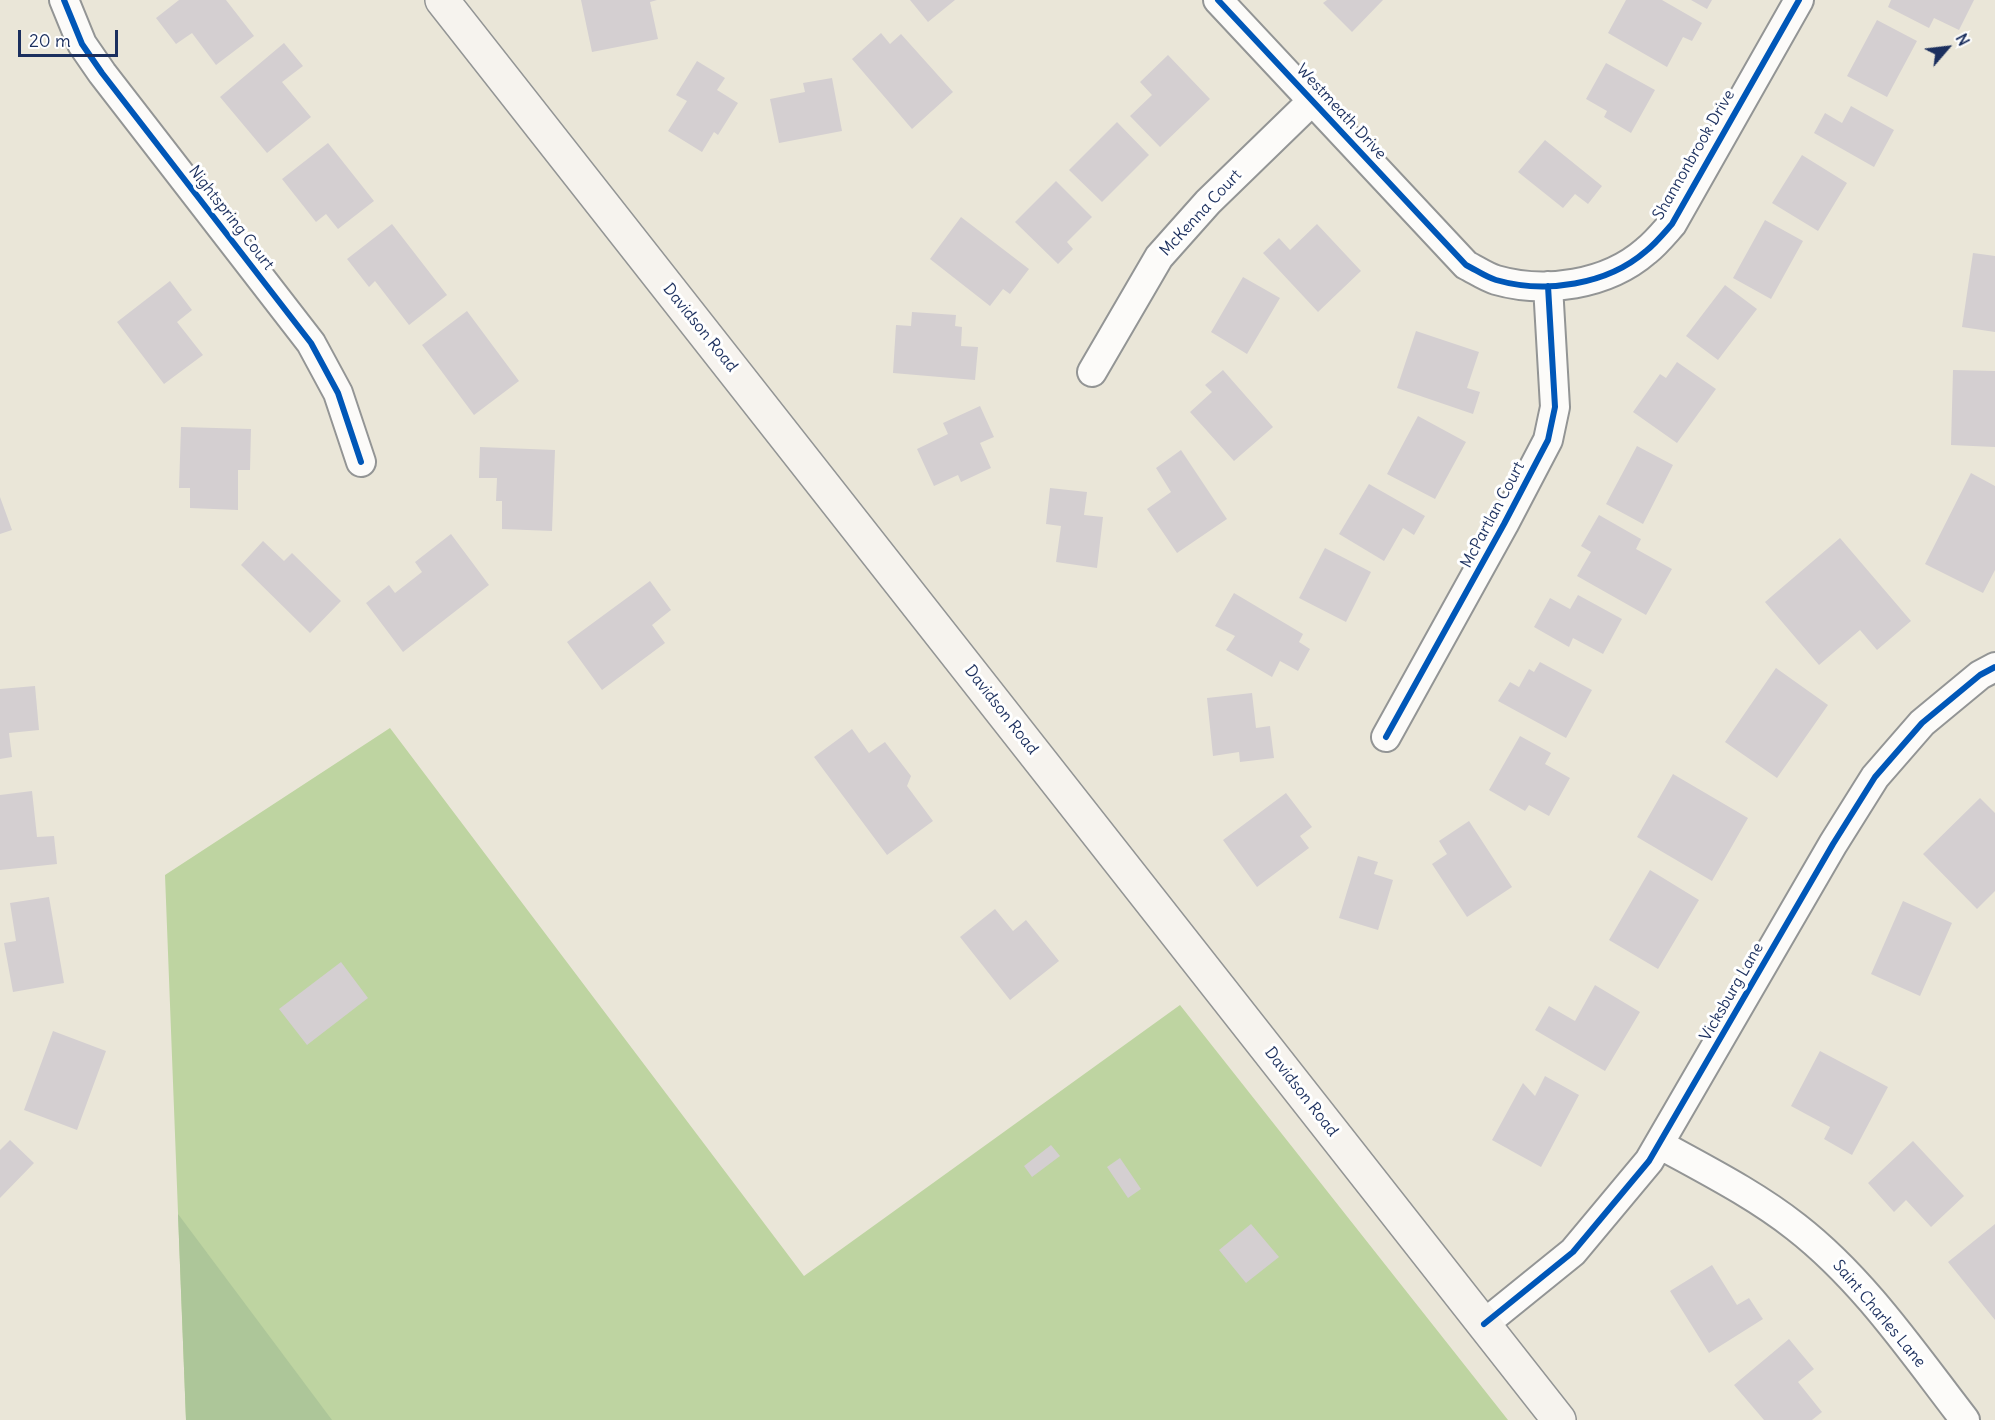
<!DOCTYPE html>
<style>
body{margin:0}
#map{position:relative;width:1995px;height:1420px;overflow:hidden;background:#eae6d8;font-family:Delius,sans-serif}
canvas{display:block}
.north{position:absolute;left:1917px;top:18px;width:60px;height:60px;-webkit-text-stroke:4px #fff;paint-order:stroke;rotate:62deg;font-size:16px;font-weight:700;line-height:24px;text-align:center;color:#1b2f5e}
.north::after{content:'';display:block;margin:auto;width:21px;height:27px;background:#1b2f5e;clip-path:polygon(50% 0,100% 100%,50% 72%,0 100%)}
.scale{position:absolute;left:18px;top:30px;width:100px;height:27px;box-sizing:border-box;border:3px solid #1b2f5e;border-top:0;padding-left:8px;font-size:18px;line-height:21px;white-space:nowrap;color:#1b2f5e;-webkit-text-stroke:4px #fff;paint-order:stroke}
</style>
<div id="map">
<canvas width="1995" height="1420"></canvas>
<div class="north">N</div>
<div class="scale">20 m</div>
</div>
<script>
const ctx = document.querySelector('canvas').getContext('2d');
ctx.lineJoin = 'round';
function fill(path, color) { ctx.fillStyle = color; ctx.fill(path, 'evenodd'); }
function stroke(path, color, width, dash) { ctx.strokeStyle = color; ctx.lineWidth = width; ctx.lineCap = dash ? 'butt' : 'round'; ctx.setLineDash(dash || []); ctx.stroke(path); }
function write(font, color, halo, rows, align = 'center') {
  ctx.font = font + ' Delius,sans-serif'; ctx.lineWidth = 6; ctx.setLineDash([]); ctx.textBaseline = 'middle'; ctx.strokeStyle = halo; ctx.fillStyle = color; for (const [text, x, y, turn = 0] of rows) {
    ctx.save(); ctx.translate(x, y); ctx.rotate((+turn || 0) * Math.PI / 180); ctx.textAlign = isNaN(turn) ? turn : align; if (halo) ctx.strokeText(text, 0, 0); ctx.fillText(text, 0, 0); ctx.restore();
  }
}
fill(new Path2D(`
 M390,728L804,1276L1180,1005L1508,1420H186L165,875Z`), '#bed4a1');
fill(new Path2D(`
 M178,1214L332,1420H186Z`), '#adc699');
fill(new Path2D(`
 M179,0H226L254,36L216,65L192,33L176,44L156,18Z
 M581,0H657L650,2L658,39L592,52Z
 M910,0H955L928,22Z
 M1327,0H1383L1352,32L1323,3Z
 M1626,0H1662L1702,23L1692,41L1683,37L1667,67L1608,33Z
 M1691,0H1712L1707,9Z
 M1891,0H1974L1959,30L1934,18L1929,28L1888,7Z
 M1877,20L1917,41L1887,97L1847,76Z
 M881,33L890,44L901,34L953,92L912,129L852,59Z
 M284,43L303,66L282,82L311,117L267,153L220,97Z
 M1168,55L1210,99L1160,147L1130,116L1152,95L1140,82Z
 M697,61L725,78L717,90L738,103L718,135L714,132L702,152L668,131L687,101L676,95Z
 M1606,63L1655,90L1631,133L1604,117L1607,111L1586,99Z
 M832,78L842,131L779,143L770,99L805,92L803,83Z
 M1851,106L1894,130L1874,167L1814,133L1825,113L1842,123Z
 M1117,122L1149,155L1102,202L1069,170Z
 M1545,140L1602,186L1588,204L1575,194L1563,208L1518,172Z
 M328,143L374,201L338,229L326,214L316,222L282,179Z
 M1802,155L1847,183L1818,231L1772,203Z
 M1056,181L1092,217L1067,242L1073,249L1058,264L1015,222Z
 M961,217L1029,269L1010,294L1003,289L990,306L930,259Z
 M1765,220L1803,241L1771,299L1733,278Z
 M392,224L447,295L409,325L375,281L369,287L347,259Z
 M1317,224L1361,271L1318,312L1263,253L1279,238L1290,250Z
 M1973,253L1995,256V332L1962,327Z
 M1243,277L1280,298L1247,354L1211,332Z
 M170,281L192,310L177,322L203,355L164,384L117,322Z
 M1725,285L1757,309L1718,360L1686,336Z
 M467,311L519,381L474,415L422,345Z
 M912,312L956,315L955,326L962,327L961,346L978,347L975,380L893,373L896,325L911,326Z
 M1416,331L1479,352L1467,388L1480,392L1473,414L1397,388Z
 M1677,362L1716,389L1677,443L1633,412L1660,374L1666,378Z
 M1223,370L1273,427L1234,461L1190,412L1212,392L1205,385Z
 M1953,370L1995,371V447L1951,445Z
 M980,406L994,437L980,443L991,468L961,482L958,475L934,486L917,449L948,434L943,423Z
 M1418,416L1466,442L1435,499L1387,474Z
 M181,427L251,429L250,470H238V510L190,508V488H179Z
 M1637,446L1673,465L1643,524L1606,504Z
 M480,447L555,450L552,531L502,529V501H496L497,478H479Z
 M1181,450L1227,519L1177,553L1147,509L1171,492L1156,468Z
 M1971,473L1995,486V570L1983,593L1925,564Z
 M1369,484L1425,516L1414,535L1403,528L1384,561L1339,534Z
 M1050,488L1087,492L1084,515L1103,517L1097,568L1056,562L1061,526L1046,524Z
 M0,497L12,530L0,534Z
 M1599,515L1641,539L1636,549L1672,569L1646,615L1577,576L1591,552L1581,546Z
 M451,534L489,585L403,652L366,603L389,585L395,593L422,572L415,562Z
 M1840,538L1911,621L1877,650L1860,630L1819,665L1765,602Z
 M263,541L284,561L292,553L341,601L310,633L241,565Z
 M1325,548L1371,572L1346,622L1299,598Z
 M650,581L671,610L652,625L665,643L602,690L567,642Z
 M1234,593L1303,634L1299,642L1310,649L1298,671L1280,661L1272,677L1226,650L1235,636L1215,626Z
 M1578,595L1622,619L1603,654L1573,638L1569,647L1534,627L1550,598L1570,609Z
 M1540,662L1592,690L1566,738L1498,701L1510,682L1519,687L1529,669L1534,672Z
 M1776,668L1828,705L1777,778L1725,742Z
 M35,686L39,730L9,733L12,757L0,759V689Z
 M1252,693L1256,728L1270,726L1274,758L1240,762L1239,752L1213,756L1207,698Z
 M852,729L869,753L885,742L911,776L907,786L933,821L887,855L814,757Z
 M1520,736L1551,753L1545,764L1570,778L1549,816L1529,805L1525,811L1489,790Z
 M1673,774L1748,818L1712,881L1637,837Z
 M32,791L37,837L54,836L57,864L0,870V795Z
 M1286,793L1312,827L1300,836L1309,848L1257,887L1223,840Z
 M1980,798L1995,813V891L1977,909L1923,854Z
 M1469,821L1512,887L1467,917L1432,864L1447,854L1439,841Z
 M1358,856L1378,862L1374,874L1393,880L1378,930L1339,918Z
 M1650,870L1699,900L1658,969L1609,940Z
 M49,897L64,983L13,992L4,943L16,941L10,903Z
 M1903,901L1952,923L1920,996L1871,974Z
 M995,909L1013,931L1026,920L1059,961L1010,1000L960,937Z
 M341,962L368,998L307,1045L279,1009Z
 M1595,985L1640,1012L1605,1071L1535,1030L1549,1006L1575,1021Z
 M53,1031L106,1051L77,1130L24,1110Z
 M1820,1051L1888,1087L1852,1155L1824,1139L1830,1127L1791,1106Z
 M1545,1076L1579,1095L1541,1167L1492,1140L1523,1083L1535,1096Z
 M10,1140L34,1163L0,1198V1150Z
 M1913,1141L1964,1196L1931,1227L1906,1200L1894,1212L1868,1183Z
 M1051,1145L1060,1156L1032,1177L1024,1166Z
 M1120,1158L1141,1189L1128,1198L1107,1167Z
 M1251,1224L1279,1257L1246,1283L1219,1250Z
 M1995,1224V1320L1948,1262Z
 M1712,1265L1737,1305L1749,1298L1763,1319L1709,1353L1670,1291Z
 M1789,1339L1814,1369L1798,1382L1822,1412L1812,1420H1764L1734,1385Z`), '#d4cfd1');
const street = new Path2D(`
 M64,0L82,44L102,73L311,343L338,393L361,462
 M1218,0L1466,265C1476,270 1486,277 1496,280C1545,294 1607,285 1646,251C1656,243 1664,233 1672,224L1799,0
 M1092,372L1159,257L1208,202L1312,101
 M1386,737L1504,524L1548,440L1555,407L1548,286
 M1659,1144C1706,1170 1754,1194 1796,1227C1864,1280 1913,1353 1965,1420
 M1484,1324L1573,1252L1649,1161L1833,844L1875,777L1922,723L1980,675L1995,667`);
const secondary = new Path2D(`
 M442,0L1559,1420`);
stroke(street, '#939595', 32);
stroke(secondary, '#939595', 36);
stroke(street, '#fcfbf9', 28);
stroke(secondary, '#f6f3ee', 33);
stroke(new Path2D(`
 M64,0L82,44L102,73L311,343L338,393L361,462
 M1218,0L1466,265C1476,270 1486,277 1496,280C1545,294 1607,285 1646,251C1656,243 1664,233 1672,224L1799,0
 M1386,737L1504,524L1548,440L1555,407L1548,286
 M1484,1324L1573,1252L1649,1161L1833,844L1875,777L1922,723L1980,675L1995,667`), '#0057b8', 6);
write('16px', '#1b2f5e', '#fff', [
 ["Westmeath Drive",1341,112,47],
 ["Shannonbrook Drive",1694,155,-60],
 ["McKenna Court",1201,213,-47],
 ["Nightspring Court",231,218,52],
 ["Davidson Road",700,328,51],
 ["McPartlan Court",1493,515,-62],
 ["Davidson Road",1001,710,52],
 ["Vicksburg Lane",1732,992,-60],
 ["Davidson Road",1301,1092,52],
 ["Saint Charles Lane",1879,1314,50]
]);
</script>
